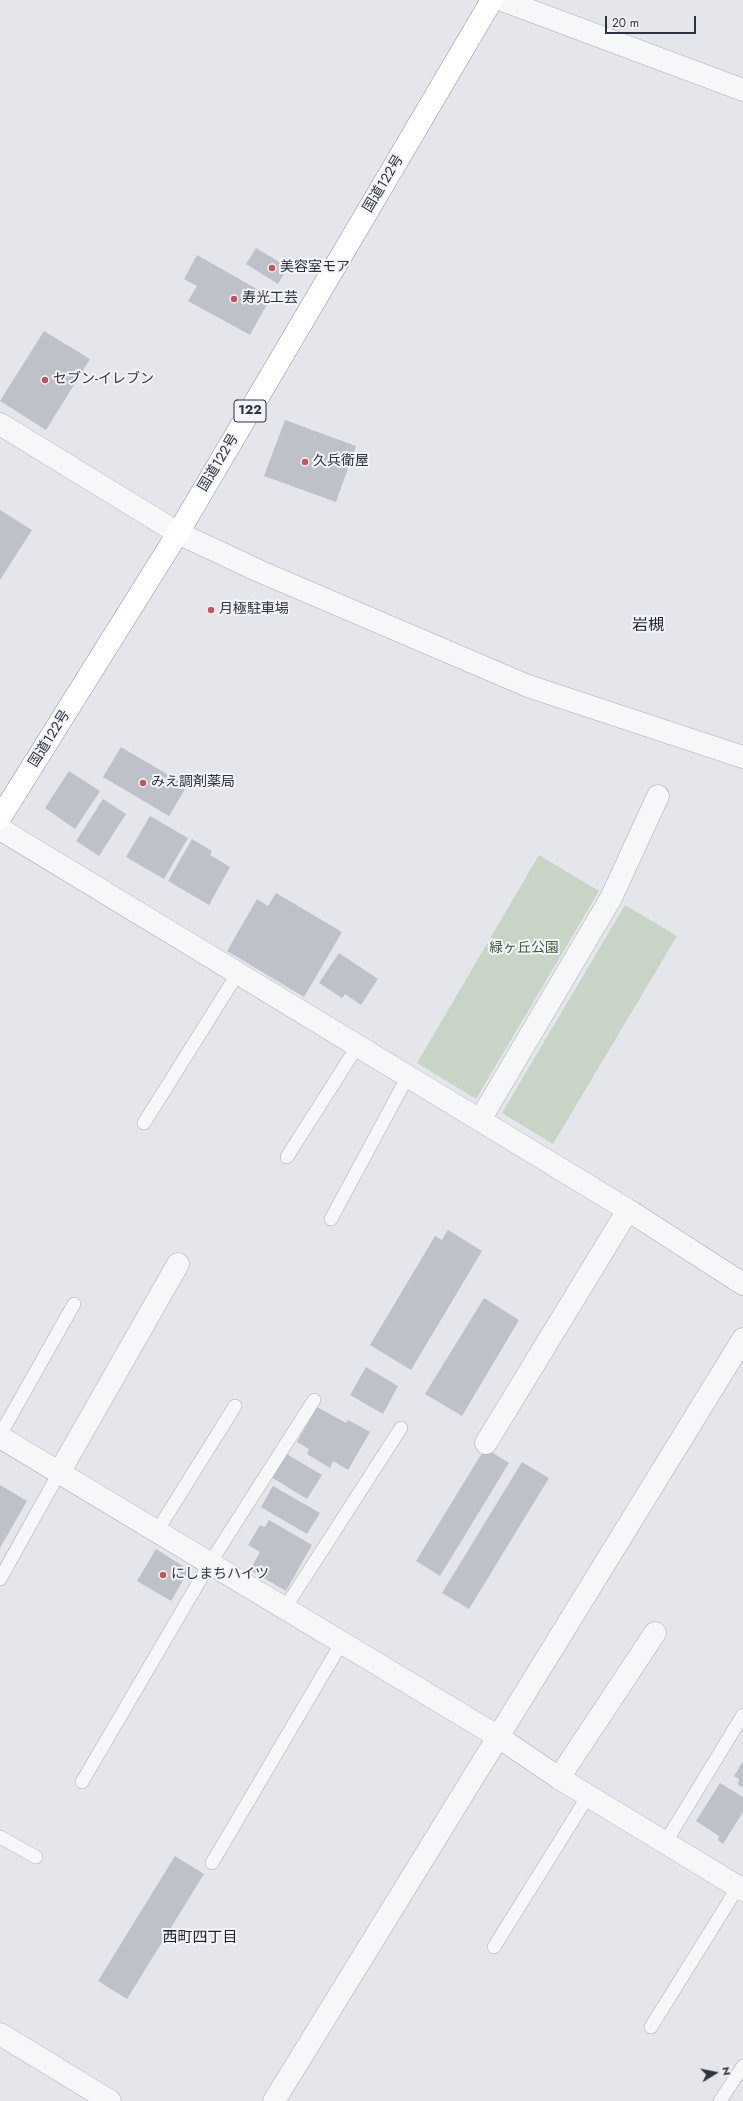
<!DOCTYPE html>
<meta charset="utf-8">
<style>
body{margin:0}
#map{position:relative;width:743px;height:2101px;overflow:hidden;background:#e4e6eb;font-family:Jost,sans-serif}
canvas{display:block}
.north{position:absolute;left:695px;top:2053px;width:40px;height:40px;-webkit-text-stroke:3px #f4f5f8;paint-order:stroke;rotate:80deg;font-size:11px;font-weight:700;line-height:16px;text-align:center;color:#2d3242}
.north::after{content:'';display:block;margin:auto;width:14px;height:18px;background:#2d3242;clip-path:polygon(50% 0,100% 100%,50% 72%,0 100%)}
.scale{position:absolute;left:605px;top:16px;width:91px;height:18px;box-sizing:border-box;border:2px solid #2d3242;border-top:0;padding-left:5px;font-size:12px;line-height:14px;white-space:nowrap;color:#2d3242;-webkit-text-stroke:3px #f4f5f8;paint-order:stroke}
</style>
<div id="map">
<canvas width="743" height="2101"></canvas>
<div class="north">N</div>
<div class="scale">20 m</div>
</div>
<script>
const ctx = document.querySelector('canvas').getContext('2d');
ctx.lineJoin = 'round';
function fill(path, color) { ctx.fillStyle = color; ctx.fill(path, 'evenodd'); }
function stroke(path, color, width, dash) { ctx.strokeStyle = color; ctx.lineWidth = width; ctx.lineCap = dash ? 'butt' : 'round'; ctx.setLineDash(dash || []); ctx.stroke(path); }
function write(font, color, halo, rows, align = 'center') {
  ctx.font = font + ' Jost,"Noto Sans JP",sans-serif'; ctx.lineWidth = 4; ctx.setLineDash([]); ctx.textBaseline = 'middle'; ctx.strokeStyle = halo; ctx.fillStyle = color; for (const [text, x, y, turn = 0] of rows) {
    ctx.save(); ctx.translate(x, y); ctx.rotate((+turn || 0) * Math.PI / 180); ctx.textAlign = isNaN(turn) ? turn : align; if (halo) ctx.strokeText(text, 0, 0); ctx.fillText(text, 0, 0); ctx.restore();
  }
}
fill(new Path2D(`
 M539,855L599,891L476,1099L417,1063Z
 M625,905L677,936L553,1144L502,1113Z`), '#c8d4c6');
fill(new Path2D(`
 M256,248L288,267L278,284L246,264Z
 M197,255L271,297L250,335L188,301L197,286L184,279Z
 M44,331L90,359L46,430L0,401Z
 M285,420L356,446L336,502L264,476Z
 M0,510L32,530L0,580Z
 M121,747L187,786L169,816L103,777Z
 M69,771L100,791L75,829L45,808Z
 M103,799L126,814L99,856L76,841Z
 M150,816L188,838L164,879L126,857Z
 M192,839L212,851L210,855L230,867L209,905L168,881Z
 M276,893L342,932L304,997L227,951L257,899L268,906Z
 M339,953L378,979L361,1005L345,994L342,998L319,983Z
 M448,1230L482,1251L411,1370L370,1345L435,1236L442,1240Z
 M484,1298L519,1320L462,1416L425,1394Z
 M366,1367L398,1386L383,1414L350,1395Z
 M317,1407L346,1423L348,1420L370,1432L348,1470L333,1461L330,1468L307,1454L309,1449L297,1442Z
 M485,1448L509,1463L440,1576L416,1561Z
 M285,1453L322,1475L307,1499L271,1477Z
 M522,1462L549,1478L469,1609L442,1593Z
 M0,1485L27,1501L0,1548Z
 M273,1486L320,1513L307,1534L261,1507Z
 M269,1520L312,1545L286,1591L250,1570L260,1552L248,1545L260,1525L265,1527Z
 M156,1549L189,1570L171,1601L137,1581Z
 M743,1761V1787L738,1785L739,1779L734,1776Z
 M720,1783L743,1797V1812L723,1844L718,1840L719,1836L696,1821Z
 M175,1856L204,1874L127,1999L98,1981Z`), '#bec1ca');
const service = new Path2D(`
 M144,1123L238,973
 M287,1157L358,1045
 M331,1219L408,1076
 M0,1435L74,1304
 M157,1531L235,1406
 M0,1579L59,1473
 M285,1608L401,1428
 M82,1782L210,1563L314,1400
 M0,1837L36,1857
 M665,1843L743,1715
 M212,1863L342,1642
 M494,1947L588,1796
 M651,2027L738,1887
 M720,2101L743,2066`);
const minor = new Path2D(`
 M502,0L743,90
 M0,424L178,533L259,571L528,686L743,757
 M0,829L628,1210L743,1284
 M480,1120L611,898L658,796
 M0,1437L497,1736L559,1778L743,1890
 M486,1443L628,1210
 M59,1473L178,1264
 M559,1778L655,1633
 M0,2034L110,2101
 M274,2101L743,1339`);
const trunk = new Path2D(`
 M0,818L178,533L492,0`);
stroke(service, '#a9acb5', 14);
stroke(minor, '#a9acb5', 23);
stroke(trunk, '#8c92a0', 23);
stroke(service, '#f6f7f9', 13);
stroke(minor, '#f6f7f9', 22);
stroke(trunk, '#fff', 22);
for (const [x, y, r, color] of [
 [272,268,4,"#c45558"],
 [234,299,4,"#c45558"],
 [45,380,4,"#c45558"],
 [305,462,4,"#c45558"],
 [211,610,4,"#c45558"],
 [143,783,4,"#c45558"],
 [163,1575,4,"#c45558"]
]) { const dot = new Path2D(); dot.arc(x, y, r, 0, 2 * Math.PI); ctx.fillStyle = color; ctx.fill(dot); stroke(dot, '#f4f5f8', 1.5); }
for (const [x, y, w] of [
 [250,411,32]
]) { const box = new Path2D(); box.roundRect(x - w / 2, y - 11, w, 22, 3); ctx.fillStyle = '#f4f5f8'; ctx.fill(box); stroke(box, '#2d3242', 1); }
write('bold 13px', '#2d3242', null, [
 ["122",250,411]
]);
write('14px', '#2d3242', '#f4f5f8', [
 ["国道122号",384,184,-59],
 ["国道122号",219,463,-59],
 ["国道122号",50,739,-58]
]);
write('14px', '#2d3242', '#f4f5f8', [
 ["美容室モア",280,268],
 ["寿光工芸",242,299],
 ["セブン-イレブン",53,380],
 ["久兵衛屋",313,462],
 ["月極駐車場",219,610],
 ["みえ調剤薬局",151,783],
 ["にしまちハイツ",171,1575]
], 'left');
write('14px', '#3e5c3b', '#f4f5f8', [
 ["緑ヶ丘公園",524,949]
]);
write('15px', '#1f2333', '#f4f5f8', [
 ["西町四丁目",200,1938]
]);
write('16px', '#1f2333', '#f4f5f8', [
 ["岩槻",648,626]
]);
</script>
